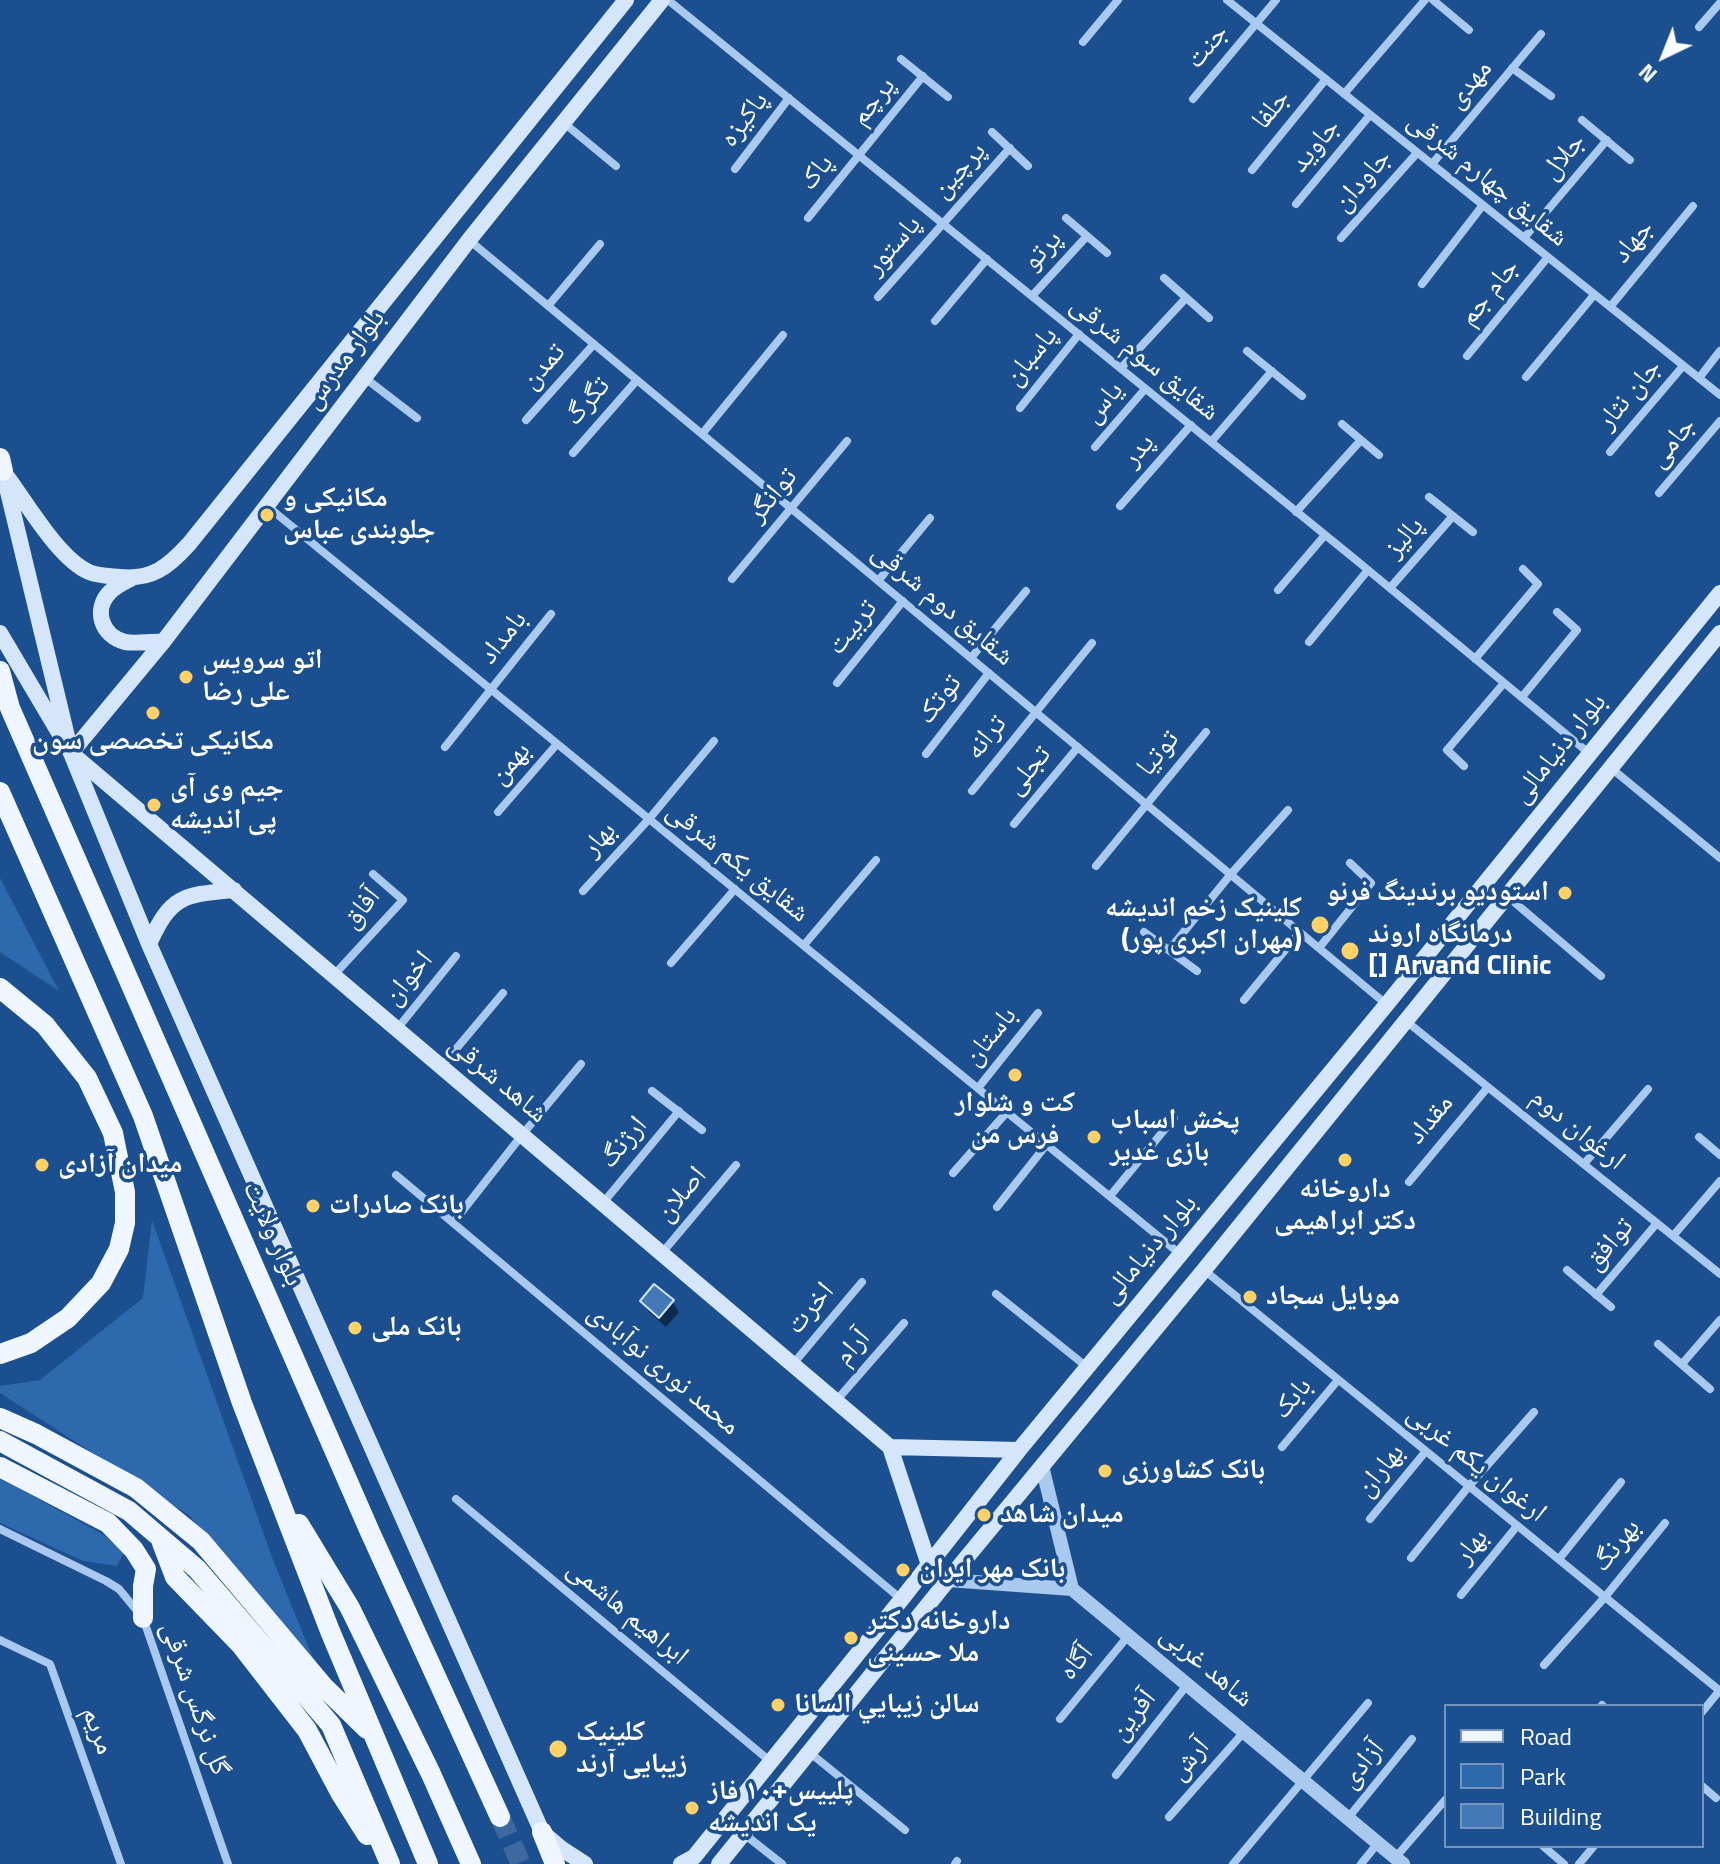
<!DOCTYPE html>
<meta charset="utf-8">
<style>
body{margin:0}
#map{position:relative;width:1720px;height:1864px;overflow:hidden;background:#1b4f8f;font-family:"Titillium Web",sans-serif}
canvas{display:block}
.legend{position:absolute;left:1444px;top:1704px;width:260px;height:144px;box-sizing:border-box;background:#1b4f8f;border:2px solid #7695bc;margin:0;padding:10px 14px;list-style:none;font-size:24px;color:#fff}
.legend li{display:flex;align-items:center;gap:16px;height:40px}
.legend b{width:40px;border:2px solid #7695bc}
.north{position:absolute;left:1624px;top:16px;width:80px;height:80px;-webkit-text-stroke:6px #1b4f8f;paint-order:stroke;rotate:223deg;font-size:22px;font-weight:700;line-height:32px;text-align:center;color:#fff}
.north::after{content:'';display:block;margin:auto;width:28px;height:36px;background:#fff;clip-path:polygon(50% 0,100% 100%,50% 72%,0 100%)}
</style>
<div id="map">
<canvas width="1720" height="1864"></canvas>
<ul class="legend">
<li><b style="height:10px;background:#f0f6ff"></b>Road</li>
<li><b style="height:22px;background:#2e69ad"></b>Park</li>
<li><b style="height:22px;background:#4478b7"></b>Building</li>
</ul>
<div class="north">N</div>
</div>
<script>
const ctx = document.querySelector('canvas').getContext('2d');
ctx.lineJoin = 'round';
function fill(path, color) { ctx.fillStyle = color; ctx.fill(path, 'evenodd'); }
function stroke(path, color, width, dash) { ctx.strokeStyle = color; ctx.lineWidth = width; ctx.lineCap = dash ? 'butt' : 'round'; ctx.setLineDash(dash || []); ctx.stroke(path); }
function write(font, color, halo, rows, align = 'center') {
  ctx.font = font + ' "Titillium Web","Noto Naskh Arabic",sans-serif'; ctx.lineWidth = 7; ctx.setLineDash([]); ctx.textBaseline = 'middle'; ctx.strokeStyle = halo; ctx.fillStyle = color; for (const [text, x, y, turn = 0] of rows) {
    ctx.save(); ctx.translate(x, y); ctx.rotate((+turn || 0) * Math.PI / 180); ctx.textAlign = isNaN(turn) ? turn : align; if (halo) ctx.strokeText(text, 0, 0); ctx.fillText(text, 0, 0); ctx.restore();
  }
}
fill(new Path2D(`
 M0,878L59,991L0,952Z
 M152,1220L273,1560L320,1675L277,1632L190,1516L0,1393V1386L40,1380L143,1298Z
 M0,1478L104,1535L124,1552L117,1566L83,1561L0,1523Z`), '#2e69ad');
fill(new Path2D(`
 M643,1301H672L679,1312L666,1327L649,1312Z`), '#0007');
const building = new Path2D(`
 M654,1284L674,1300L659,1318L640,1301Z`);
fill(building, '#4478b7');
stroke(building, '#cfe3fa', 2);
stroke(new Path2D(`
 M500,1817L521,1864`), '#3d69a0', 20, [20, 10]);
stroke(new Path2D(`
 M668,0L1356,560L1590,754
 M1227,0L1720,395
 M1433,0L1469,30
 M1699,27L1720,3
 M1083,42L1118,0
 M901,59L948,97
 M1512,68L1551,96
 M1344,94L1425,0
 M1193,99L1276,0
 M1582,120L1630,160
 M564,123L616,166
 M992,132L1028,166
 M1432,164L1541,34
 M735,169L789,98
 M1252,170L1326,79
 M1296,204L1370,115
 M808,218L923,76
 M1066,218L1107,253
 M1341,238L1417,153
 M1524,238L1607,140
 M469,240L1386,1004
 M1164,278L1209,318
 M1422,284L1483,205
 M1032,296L1087,236
 M878,297L1010,148
 M548,306L600,244
 M1610,307L1693,206
 M935,321L987,259
 M1247,351L1302,396
 M1467,356L1548,257
 M1121,368L1186,298
 M1526,377L1594,295
 M365,378L417,418
 M1699,378L1720,351
 M1020,408L1079,334
 M526,420L594,344
 M1342,424L1379,455
 M702,434L783,335
 M1211,442L1272,371
 M1095,447L1145,389
 M1610,452L1683,366
 M573,453L637,380
 M1659,493L1720,421
 M1429,497L1473,532
 M267,506L1180,1254
 M1120,506L1191,425
 M1296,512L1361,440
 M732,579L847,441
 M878,581L930,518
 M1390,588L1453,516
 M1278,590L1325,535
 M1309,642L1368,570
 M971,658L1026,591
 M1475,659L1538,584L1523,569
 M837,683L903,601
 M1522,697L1577,630L1557,612
 M445,747L551,614
 M926,754L989,673
 M1464,766L1447,750L1504,683
 M1611,768L1720,858
 M972,791L1092,643
 M498,812L557,744
 M1014,824L1078,747
 M1096,866L1206,732
 M583,891L649,819L714,741
 M1507,896L1601,976
 M1144,932L1197,971
 M804,945L876,860
 M1319,948L1371,883L1350,863
 M1169,950L1231,874L1288,810
 M671,963L735,889
 M334,975L403,900L373,874
 M1244,1000L1300,932
 M1406,1021L1720,1274
 M397,1029L456,956
 M441,1067L503,993
 M978,1088L1038,1013
 M652,1091L702,1130
 M1699,1137L1720,1155
 M1584,1164L1648,1089
 M953,1173L1007,1112
 M396,1175L901,1599
 M1409,1182L1488,1087
 M1110,1196L1174,1118
 M603,1203L679,1111
 M997,1207L1047,1144
 M453,1223L522,1135L581,1064
 M1673,1236L1720,1181
 M662,1253L736,1165
 M1204,1270L1720,1691
 M1567,1270L1611,1307
 M996,1294L1087,1367
 M1596,1295L1657,1223
 M1658,1344L1710,1389
 M793,1364L862,1282
 M1682,1364L1720,1320
 M836,1401L904,1323
 M1282,1447L1338,1380
 M456,1499L771,1762
 M1370,1519L1426,1451
 M0,1529L106,1581L119,1589L143,1618L228,1864
 M1411,1558L1469,1486L1534,1412
 M1559,1559L1621,1482
 M1461,1595L1517,1526
 M0,1640L50,1664L121,1864
 M1544,1665L1605,1597L1665,1523
 M1602,1705L1603,1706
 M1702,1712L1720,1690
 M1060,1719L1128,1636
 M809,1752L905,1830
 M1116,1775L1187,1685
 M1702,1786L1716,1798
 M1169,1817L1244,1732
 M1348,1818L1412,1739
 M744,1834L782,1864
 M1543,1846L1564,1864
 M1395,1858L1446,1799
 M955,1864L957,1861
 M1233,1864L1368,1703
 M1361,1864L1378,1843
 M1579,1864L1594,1846`), '#a9c9ee', 8);
stroke(new Path2D(`
 M1042,1466L1072,1589
 M948,1580L1072,1589L1403,1864`), '#a9c9ee', 14);
stroke(new Path2D(`
 M3,471L71,753L149,944L542,1832L562,1849L585,1864
 M8,478C28,505 59,559 89,572C98,576 110,576 120,577C152,580 168,567 189,544L626,0
 M132,578C125,582 116,586 110,592C93,609 101,636 125,642C137,644 151,641 163,642
 M0,633L71,753L890,1447
 M71,753L163,642L469,240L662,0
 M149,944C171,895 183,895 234,890
 M890,1447L1019,1450
 M890,1447L929,1565
 M681,1864L694,1857L901,1600L1019,1450L1387,1004L1720,593
 M719,1864L948,1580L1204,1270L1720,633`), '#d6e6fa', 16);
stroke(new Path2D(`
 M0,458L3,471
 M0,671L10,708L370,1532L500,1817
 M0,792L143,1116L242,1403L330,1631L428,1864
 M0,988L45,1025L87,1078L113,1133L125,1192V1223L119,1249L101,1283L68,1318L31,1343L0,1354
 M0,1418L36,1434L136,1488L201,1541L324,1687L367,1729
 M0,1441L129,1511L197,1569L331,1725L390,1864
 M0,1467L108,1523L134,1550L146,1569L143,1586V1618
 M299,1524L350,1608L431,1774L471,1864
 M162,1543L175,1577L241,1645L307,1730L341,1794L367,1835
 M542,1832L555,1864`), '#f0f6ff', 20);
for (const [x, y, r, color] of [
 [267,515,8,"#ffd166"],
 [186,677,8,"#ffd166"],
 [153,713,8,"#ffd166"],
 [154,805,8,"#ffd166"],
 [1565,893,8,"#ffd166"],
 [1320,925,10,"#ffd166"],
 [1350,951,10,"#ffd166"],
 [1015,1075,8,"#ffd166"],
 [1094,1137,8,"#ffd166"],
 [1345,1160,8,"#ffd166"],
 [42,1165,8,"#ffd166"],
 [313,1206,8,"#ffd166"],
 [1250,1297,8,"#ffd166"],
 [355,1328,8,"#ffd166"],
 [1105,1471,8,"#ffd166"],
 [984,1515,8,"#ffd166"],
 [903,1570,8,"#ffd166"],
 [851,1638,8,"#ffd166"],
 [778,1705,8,"#ffd166"],
 [558,1749,10,"#ffd166"],
 [692,1808,8,"#ffd166"]
]) { const dot = new Path2D(); dot.arc(x, y, r, 0, 2 * Math.PI); ctx.fillStyle = color; ctx.fill(dot); stroke(dot, '#1b4f8f', 3); }
write('28px', '#fff', '#1b4f8f', [
 ["جنت",1208,47,-50],
 ["مهدی",1470,85,-50],
 ["پرچم",874,102,-51],
 ["جلفا",1272,110,-51],
 ["پاکیزه",745,120,-53],
 ["جاوید",1316,146,-50],
 ["جلال",1564,157,-50],
 ["پرچین",960,171,-48],
 ["پاک",817,173,-51],
 ["شقایق چهارم شرقی",1487,180,39],
 ["جاودان",1363,181,-49],
 ["جهاد",1634,242,-50],
 ["پاستور",894,246,-49],
 ["پرتو",1043,251,-47],
 ["جام جم",1490,293,-51],
 ["پاسبان",1032,357,-51],
 ["شقایق سوم شرقی",1144,359,39],
 ["بلوار مدرس",345,360,-53],
 ["تمدن",544,367,-48],
 ["جان نثار",1630,395,-50],
 ["تگرگ",588,402,-49],
 ["یاس",1104,403,-49],
 ["جامی",1673,443,-50],
 ["پدر",1139,451,-49],
 ["توانگر",773,496,-50],
 ["پالیز",1405,538,-49],
 ["شقایق دوم شرقی",942,605,40],
 ["تربیت",853,628,-51],
 ["بامداد",504,638,-52],
 ["توتک",940,700,-52],
 ["ترانه",987,738,-51],
 ["بلوار دنیامالی",1560,749,-51],
 ["توتیا",1159,754,-51],
 ["بهمن",511,764,-49],
 ["تجلی",1029,771,-50],
 ["بهار",600,840,-48],
 ["شقایق یکم شرقی",737,863,39],
 ["آفاق",362,909,-51],
 ["اخوان",409,979,-51],
 ["باستان",991,1037,-51],
 ["شاهد شرقی",497,1080,40],
 ["مقداد",1431,1120,-50],
 ["ارغوان دوم",1577,1130,39],
 ["ارژنگ",624,1143,-50],
 ["اصلان",682,1195,-50],
 ["بلوار ولایت",272,1234,66],
 ["توافق",1610,1245,-50],
 ["بلوار دنیامالی",1150,1250,-50],
 ["اخرت",811,1309,-50],
 ["آرام",853,1348,-49],
 ["محمد نوری نوآبادی",663,1370,40],
 ["بابک",1293,1399,-50],
 ["ارغوان یکم غربی",1476,1464,39],
 ["بهاران",1381,1471,-51],
 ["بهرنگ",1617,1546,-51],
 ["بهار",1472,1547,-51],
 ["ابراهیم هاشمی",627,1613,40],
 ["آگاه",1077,1663,-51],
 ["شاهد غربی",1206,1667,40],
 ["گل نرگس شرقی",194,1699,71],
 ["آفرین",1134,1716,-52],
 ["مریم",97,1731,70],
 ["آرش",1190,1760,-49],
 ["آزادی",1363,1765,-51]
]);
write('bold 28px', '#fff', '#1b4f8f', [
 ["مکانیکی و",283,499],
 ["جلوبندی عباس",283,531],
 ["اتو سرویس",202,661],
 ["علی رضا",202,693],
 ["مکانیکی تخصصی سون",153,742,"center"],
 ["جیم وی آی",170,789],
 ["پی اندیشه",170,821],
 ["استودیو برندینگ فرنو",1549,893,"right"],
 ["کلینیک زخم اندیشه",1302,909,"right"],
 ["(مهران اکبری پور)",1302,941,"right"],
 ["درمانگاه اروند",1368,935],
 ["[] Arvand Clinic",1368,967],
 ["کت و شلوار",1015,1104,"center"],
 ["فرس من",1015,1136,"center"],
 ["پخش اسباب",1110,1121],
 ["بازی غدیر",1110,1153],
 ["میدان آزادی",58,1165],
 ["داروخانه",1345,1190,"center"],
 ["دکتر ابراهیمی",1345,1222,"center"],
 ["بانک صادرات",329,1206],
 ["موبایل سجاد",1266,1297],
 ["بانک ملی",371,1328],
 ["بانک کشاورزی",1121,1471],
 ["میدان شاهد",1000,1515],
 ["بانک مهر ایران",919,1570],
 ["داروخانه دکتر",867,1622],
 ["ملا حسینی",867,1654],
 ["سالن زيبايي السانا",794,1705],
 ["کلینیک",576,1733],
 ["زیبایی آرند",576,1765],
 ["پلییس+١٠ فاز",708,1792],
 ["یک اندیشه",708,1824]
], 'left');
</script>
